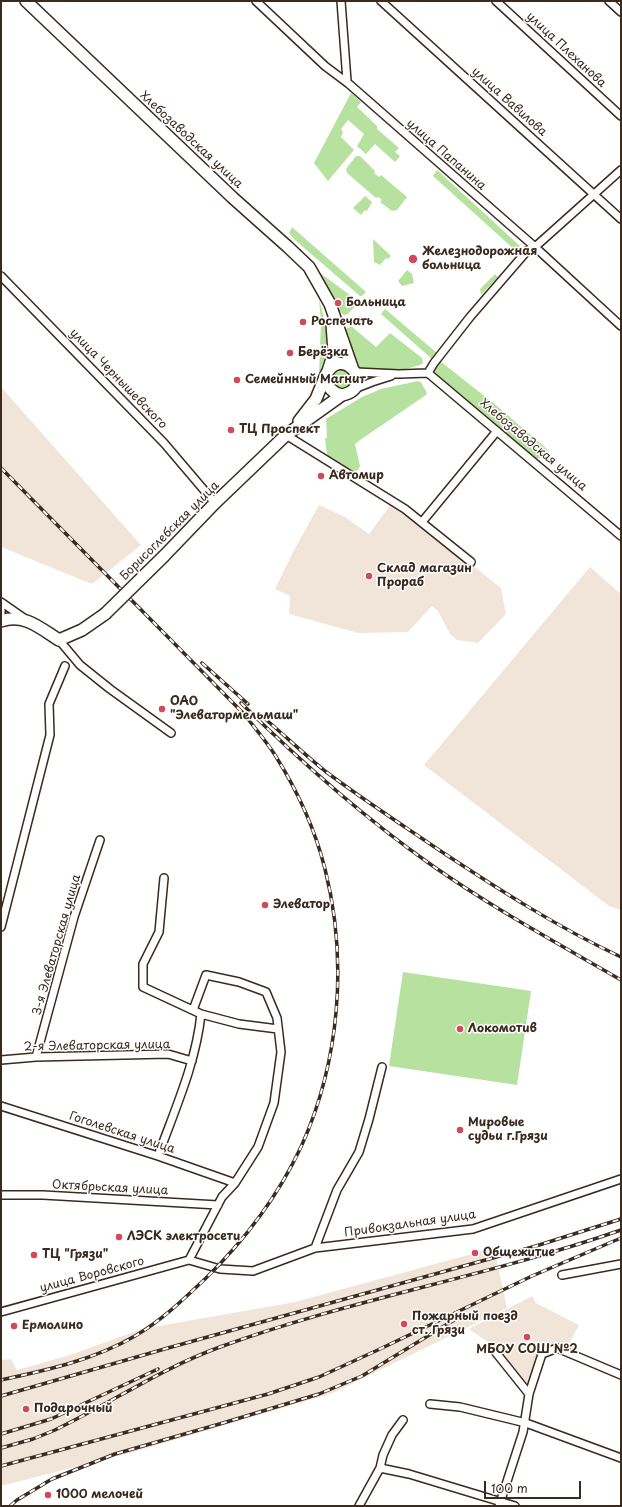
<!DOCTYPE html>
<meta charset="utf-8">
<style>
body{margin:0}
#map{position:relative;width:622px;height:1507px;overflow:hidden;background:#fff;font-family:"Playpen Sans",sans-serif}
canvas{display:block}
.frame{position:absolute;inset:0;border:2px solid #3b2a1e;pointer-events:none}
.scale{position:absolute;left:484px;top:1481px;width:97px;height:18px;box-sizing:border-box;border:2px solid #3b2a1e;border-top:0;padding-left:5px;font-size:12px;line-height:14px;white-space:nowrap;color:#3b2a1e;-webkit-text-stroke:3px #fff;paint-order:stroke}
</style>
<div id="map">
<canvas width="622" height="1507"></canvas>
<div class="frame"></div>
<div class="scale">100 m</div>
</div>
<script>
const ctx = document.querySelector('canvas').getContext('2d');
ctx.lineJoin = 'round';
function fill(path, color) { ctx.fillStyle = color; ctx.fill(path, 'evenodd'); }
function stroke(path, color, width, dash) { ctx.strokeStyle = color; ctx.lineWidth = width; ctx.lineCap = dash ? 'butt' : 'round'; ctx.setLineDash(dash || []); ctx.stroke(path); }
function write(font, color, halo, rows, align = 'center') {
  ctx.font = font + ' "Playpen Sans",sans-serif'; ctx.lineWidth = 3; ctx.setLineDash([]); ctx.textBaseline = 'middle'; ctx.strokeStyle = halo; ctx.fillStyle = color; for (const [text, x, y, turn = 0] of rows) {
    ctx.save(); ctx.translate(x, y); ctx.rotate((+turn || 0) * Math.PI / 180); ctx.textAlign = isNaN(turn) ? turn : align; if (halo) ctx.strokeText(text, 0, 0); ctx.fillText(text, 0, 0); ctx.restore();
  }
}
fill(new Path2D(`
 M1,387L141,545L92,584L1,547Z
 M391,504L418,521L501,588L506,614L478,643L457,640L450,634L438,611L432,606L408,632L358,633L289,614L290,596L275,589L293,552L319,505L345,517L369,534Z
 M590,567L621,594V910L609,906L424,765Z
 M494,1248L507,1308L333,1393L137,1451L1,1486V1360L11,1359L17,1370L70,1355L142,1329L295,1302Z
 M532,1296L536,1303L579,1325L568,1346L558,1345L540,1352L529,1389L495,1347L469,1329Z`), '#f1e5da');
fill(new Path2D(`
 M351,93L361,102L357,107L377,126V129L399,148L395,152L400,156L395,162L375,144L366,154L357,146L364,134L348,120L341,129L343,132L341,137L354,150L328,181L314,163Z
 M356,156H360L375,171L374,173L379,177L381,175L407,197L397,210L392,211L380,202L382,200L378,197L376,198L347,173L346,169Z
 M437,170L520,246L516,251L433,176Z
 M365,196L372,202L367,211L365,210L361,215L353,208Z
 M292,227L366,292L362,296H360L295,240L289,233Z
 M373,239L391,256L388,259L386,258L380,265L374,262Z
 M312,267L350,295L352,298L354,307L348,314L344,315L339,311Z
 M407,270L412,274L414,283L402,286L398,281Z
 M495,274L498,277L481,295L480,289Z
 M319,299C328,330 330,345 319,376L321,322Z
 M385,309L437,353L432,359L381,314Z
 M351,326L376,347L390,333L422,358L423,363L420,365L396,372L362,369L355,364L342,331Z
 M440,361L497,406L548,450L540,458L536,459L434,375V369Z
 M330 379a11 11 0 1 1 22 0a11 11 0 1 1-22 0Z
 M418,381L421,382L427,393L426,395L360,440L355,444L360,466L358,470L354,471C349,468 329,459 328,456C326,452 326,444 325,439L327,437L326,419L362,397L381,389Z
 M403,972L531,991L517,1085L389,1066Z`), '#b6e19e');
const street = new Path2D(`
 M256,1L325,66L349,84L535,247L621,326
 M341,1L347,81
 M381,1L621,219
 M496,1L621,116
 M609,1L621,12
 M1,276L164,443L215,503
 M356,372L399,374L428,373
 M428,373L434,363L470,317L527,251L535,247L621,170
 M428,373L621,536
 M354,389L372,382L391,376
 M286,435L405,509L471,562
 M422,522L497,431
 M1,602L24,618
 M1,605V616
 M59,640L80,665L110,689L171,733
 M164,878L159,932L143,964V987L201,1014L239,1024L278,1029
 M1,927L50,735L49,704L65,666
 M36,1057L74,917L100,840
 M1,1060L36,1057L168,1054L192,1061
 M1,1106L158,1156L235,1183
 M158,1156C175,1109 196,1063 201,1014
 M1,1195H43L218,1205
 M315,1248L337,1190L359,1152L369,1119L382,1067
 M189,1260L220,1269L253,1271L315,1248L473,1229L621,1179
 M189,1260L222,1197L235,1183L258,1147L274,1103L281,1052L277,1018L266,992L239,982L206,975L193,1010
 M562,1275L621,1264
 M1,1312L189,1260
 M493,1349L529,1394
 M430,1404L460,1407L526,1423L621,1458
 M380,1468L409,1474L515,1506
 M359,1506L380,1468L383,1455L392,1435L403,1420
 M499,1506L523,1432L529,1394L542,1354L557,1348L621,1375`);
const secondary = new Path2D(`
 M26,1L233,198L288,247L309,267L330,304L352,367
 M328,371L334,352L332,324
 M299,421L316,399L325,377
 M164,556L215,503L286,435L342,395C379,387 340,341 325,377C327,387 332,393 342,395
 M1,621C24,613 40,628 59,640L82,630L105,614`);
stroke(street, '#3b2a1e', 10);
stroke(secondary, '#3b2a1e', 14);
stroke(street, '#fff', 7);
stroke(secondary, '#fff', 11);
const rail = new Path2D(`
 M1,468L244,714C254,727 266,741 275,755C297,790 315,829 325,869C348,960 340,1061 301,1147C278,1196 244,1241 205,1279C184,1299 161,1321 135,1336C94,1360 47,1370 1,1380
 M202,663L248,704
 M241,703C300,761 362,816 430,864C491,907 557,943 621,980
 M263,717C284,735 304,754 325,771C362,799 401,824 439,850C498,889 557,927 621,957
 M1,1396L168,1348L536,1246L621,1219
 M1,1434L51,1419L158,1369
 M1,1448L33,1439L55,1430C111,1403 162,1368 220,1347C351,1299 490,1276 621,1230
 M1,1466L268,1394L319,1377L380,1349L532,1276L621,1238
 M10,1506L17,1500L52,1479L115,1454L223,1423L319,1394L362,1376L459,1317`);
stroke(rail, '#3b2a1e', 3.5);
stroke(rail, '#fff', 2, [6]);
const secondaryBridge = new Path2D(`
 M105,614L164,556`);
stroke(secondaryBridge, '#3b2a1e', 14, []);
stroke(secondaryBridge, '#fff', 11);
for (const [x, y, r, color] of [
 [413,259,5,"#d1495b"],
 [338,303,4,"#d1495b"],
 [303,322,4,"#d1495b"],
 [290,353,4,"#d1495b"],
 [237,380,4,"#d1495b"],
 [231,430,4,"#d1495b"],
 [321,476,4,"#d1495b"],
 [369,576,4,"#d1495b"],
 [162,709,4,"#d1495b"],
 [265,905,4,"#d1495b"],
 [460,1029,4,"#d1495b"],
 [460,1130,4,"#d1495b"],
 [119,1237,4,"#d1495b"],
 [475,1253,4,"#d1495b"],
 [34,1255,4,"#d1495b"],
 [404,1324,4,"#d1495b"],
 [14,1326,4,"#d1495b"],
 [527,1337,4,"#d1495b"],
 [26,1409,4,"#d1495b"],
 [48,1495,4,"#d1495b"]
]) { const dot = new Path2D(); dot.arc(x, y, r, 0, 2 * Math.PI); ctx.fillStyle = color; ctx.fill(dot); stroke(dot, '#fff', 1.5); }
write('12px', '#3b2a1e', '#fff', [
 ["улица Плеханова",566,50,43],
 ["улица Вавилова",509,102,42],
 ["Хлебозаводская улица",191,140,43],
 ["улица Папанина",446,155,41],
 ["улица Чернышевского",118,379,46],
 ["Хлебозаводская улица",533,445,40],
 ["Борисоглебская улица",170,531,-45],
 ["3-я Элеваторская улица",57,945,-74],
 ["2-я Элеваторская улица",97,1046,-1],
 ["Гоголевская улица",122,1133,18],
 ["Октябрьская улица",110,1188,3],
 ["Привокзальная улица",410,1224,-8],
 ["улица Воровского",92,1275,-15]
]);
write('bold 12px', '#3b2a1e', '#fff', [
 ["Железнодорожная",422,252],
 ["больница",422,266],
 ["Больница",346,303],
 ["Роспечать",311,322],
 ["Берёзка",298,353],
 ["Семейнный Магнит",245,380],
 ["ТЦ Проспект",239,430],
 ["Автомир",329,476],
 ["Склад магазин",377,569],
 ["Прораб",377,583],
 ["ОАО",170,702],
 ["\"Элеватормельмаш\"",170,716],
 ["Элеватор",273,905],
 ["Локомотив",468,1029],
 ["Мировые",468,1123],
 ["судьи г.Грязи",468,1137],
 ["ЛЭСК электросети",127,1237],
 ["Общежитие",483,1253],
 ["ТЦ \"Грязи\"",42,1255],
 ["Пожарный поезд",412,1317],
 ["ст. Грязи",412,1331],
 ["Ермолино",22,1326],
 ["МБОУ СОШ №2",527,1350,"center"],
 ["Подарочный",34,1409],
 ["1000 мелочей",56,1495]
], 'left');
</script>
